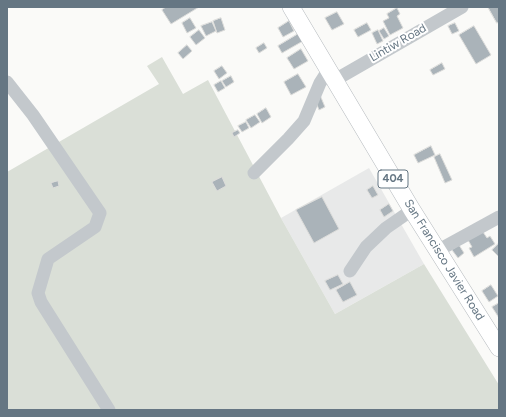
<!DOCTYPE html>
<style>
body{margin:0}
#map{position:relative;width:506px;height:417px;overflow:hidden;background:#fafaf8;font-family:Figtree,sans-serif}
canvas{display:block}
.frame{position:absolute;inset:0;border:8px solid #657683;pointer-events:none}
</style>
<div id="map">
<canvas width="506" height="417"></canvas>
<div class="frame"></div>
</div>
<script>
const ctx = document.querySelector('canvas').getContext('2d');
ctx.lineJoin = 'round';
function fill(path, color) { ctx.fillStyle = color; ctx.fill(path, 'evenodd'); }
function stroke(path, color, width, dash) { ctx.strokeStyle = color; ctx.lineWidth = width; ctx.lineCap = dash ? 'butt' : 'round'; ctx.setLineDash(dash || []); ctx.stroke(path); }
function write(font, color, halo, rows, align = 'center') {
  ctx.font = font + ' Figtree,sans-serif'; ctx.lineWidth = 4; ctx.setLineDash([]); ctx.textBaseline = 'middle'; ctx.strokeStyle = halo; ctx.fillStyle = color; for (const [text, x, y, turn = 0] of rows) {
    ctx.save(); ctx.translate(x, y); ctx.rotate((+turn || 0) * Math.PI / 180); ctx.textAlign = isNaN(turn) ? turn : align; if (halo) ctx.strokeText(text, 0, 0); ctx.fillText(text, 0, 0); ctx.restore();
  }
}
fill(new Path2D(`
 M369,168L424,264L335,314L281,218Z`), '#e8e9e9');
fill(new Path2D(`
 M162,57L183,94L208,80L281,218L335,314L424,264L499,385V410H7V172L159,84L147,66Z`), '#dadfd7');
const building = new Path2D(`
 M166,7H199L171,24L162,10Z
 M488,7H499V22L497,23Z
 M397,8L400,14L397,16L403,28L390,35L383,21L389,18L387,14Z
 M337,12L344,24L332,30L325,18Z
 M190,18L196,28L187,33L182,23Z
 M221,18L225,30L217,33L213,21Z
 M289,21L294,31L283,37L278,28Z
 M212,22L216,31L206,36L201,26Z
 M367,23L371,30L358,37L354,30Z
 M455,23L459,31L452,34L448,26Z
 M474,26L491,55L476,64L459,35Z
 M384,28L389,36L384,39L379,31Z
 M199,30L205,38L196,45L190,37Z
 M378,30L383,41L377,44L372,33Z
 M298,34L303,41L282,53L278,46Z
 M264,43L267,48L259,53L256,48Z
 M187,45L192,51L183,59L178,53Z
 M301,49L308,61L294,69L287,58Z
 M442,63L445,69L433,75L430,70Z
 M222,66L227,73L219,79L214,71Z
 M298,74L306,87L291,95L284,82Z
 M231,76L234,82L226,87L222,81Z
 M221,81L225,88L218,92L214,85Z
 M320,95L325,107L319,110L314,97Z
 M266,108L271,117L262,123L257,114Z
 M255,115L260,122L251,128L246,120Z
 M246,122L249,128L242,132L238,126Z
 M238,130L240,133L234,137L232,133Z
 M431,146L435,155L418,163L414,155Z
 M440,154L452,180L445,183L434,157Z
 M222,177L226,186L217,191L212,182Z
 M58,181L59,186L53,188L51,183Z
 M373,186L378,195L372,198L367,190Z
 M322,197L339,229L314,243L296,210Z
 M389,204L393,211L384,217L380,210Z
 M483,232L487,238L490,236L495,244L474,257L469,248L472,247L468,240Z
 M499,243V257L492,250Z
 M459,245L464,253L458,258L452,250Z
 M338,275L343,284L330,290L325,281Z
 M350,282L357,295L343,302L336,290Z
 M491,285L498,296L489,302L482,291Z
 M499,303V318L492,307Z`);
fill(building, '#aab3b9');
stroke(building, '#dcdcda', 1);
const major = new Path2D(`
 M291,7L412,210L499,348`);
stroke(major, '#b5babe', 18);
stroke(new Path2D(`
 M335,80L462,7
 M7,82L33,115L100,213L95,227L48,259L38,293L41,302L109,410
 M254,173L288,139L304,121L320,83L329,69
 M437,251L499,217
 M350,271L366,247L386,228L412,210`), '#c3c8cc', 13);
stroke(major, '#fff', 17);
for (const [x, y, w] of [
 [393,179,30]
]) { const box = new Path2D(); box.roundRect(x - w / 2, y - 9, w, 18, 3); ctx.fillStyle = '#fff'; ctx.fill(box); stroke(box, '#657683', 1); }
write('bold 11px', '#657683', null, [
 ["404",393,179]
]);
write('12px', '#657683', '#fff', [
 ["Lintiw Road",398,43,-30],
 ["San Francisco Javier Road",444,260,58]
]);
</script>
